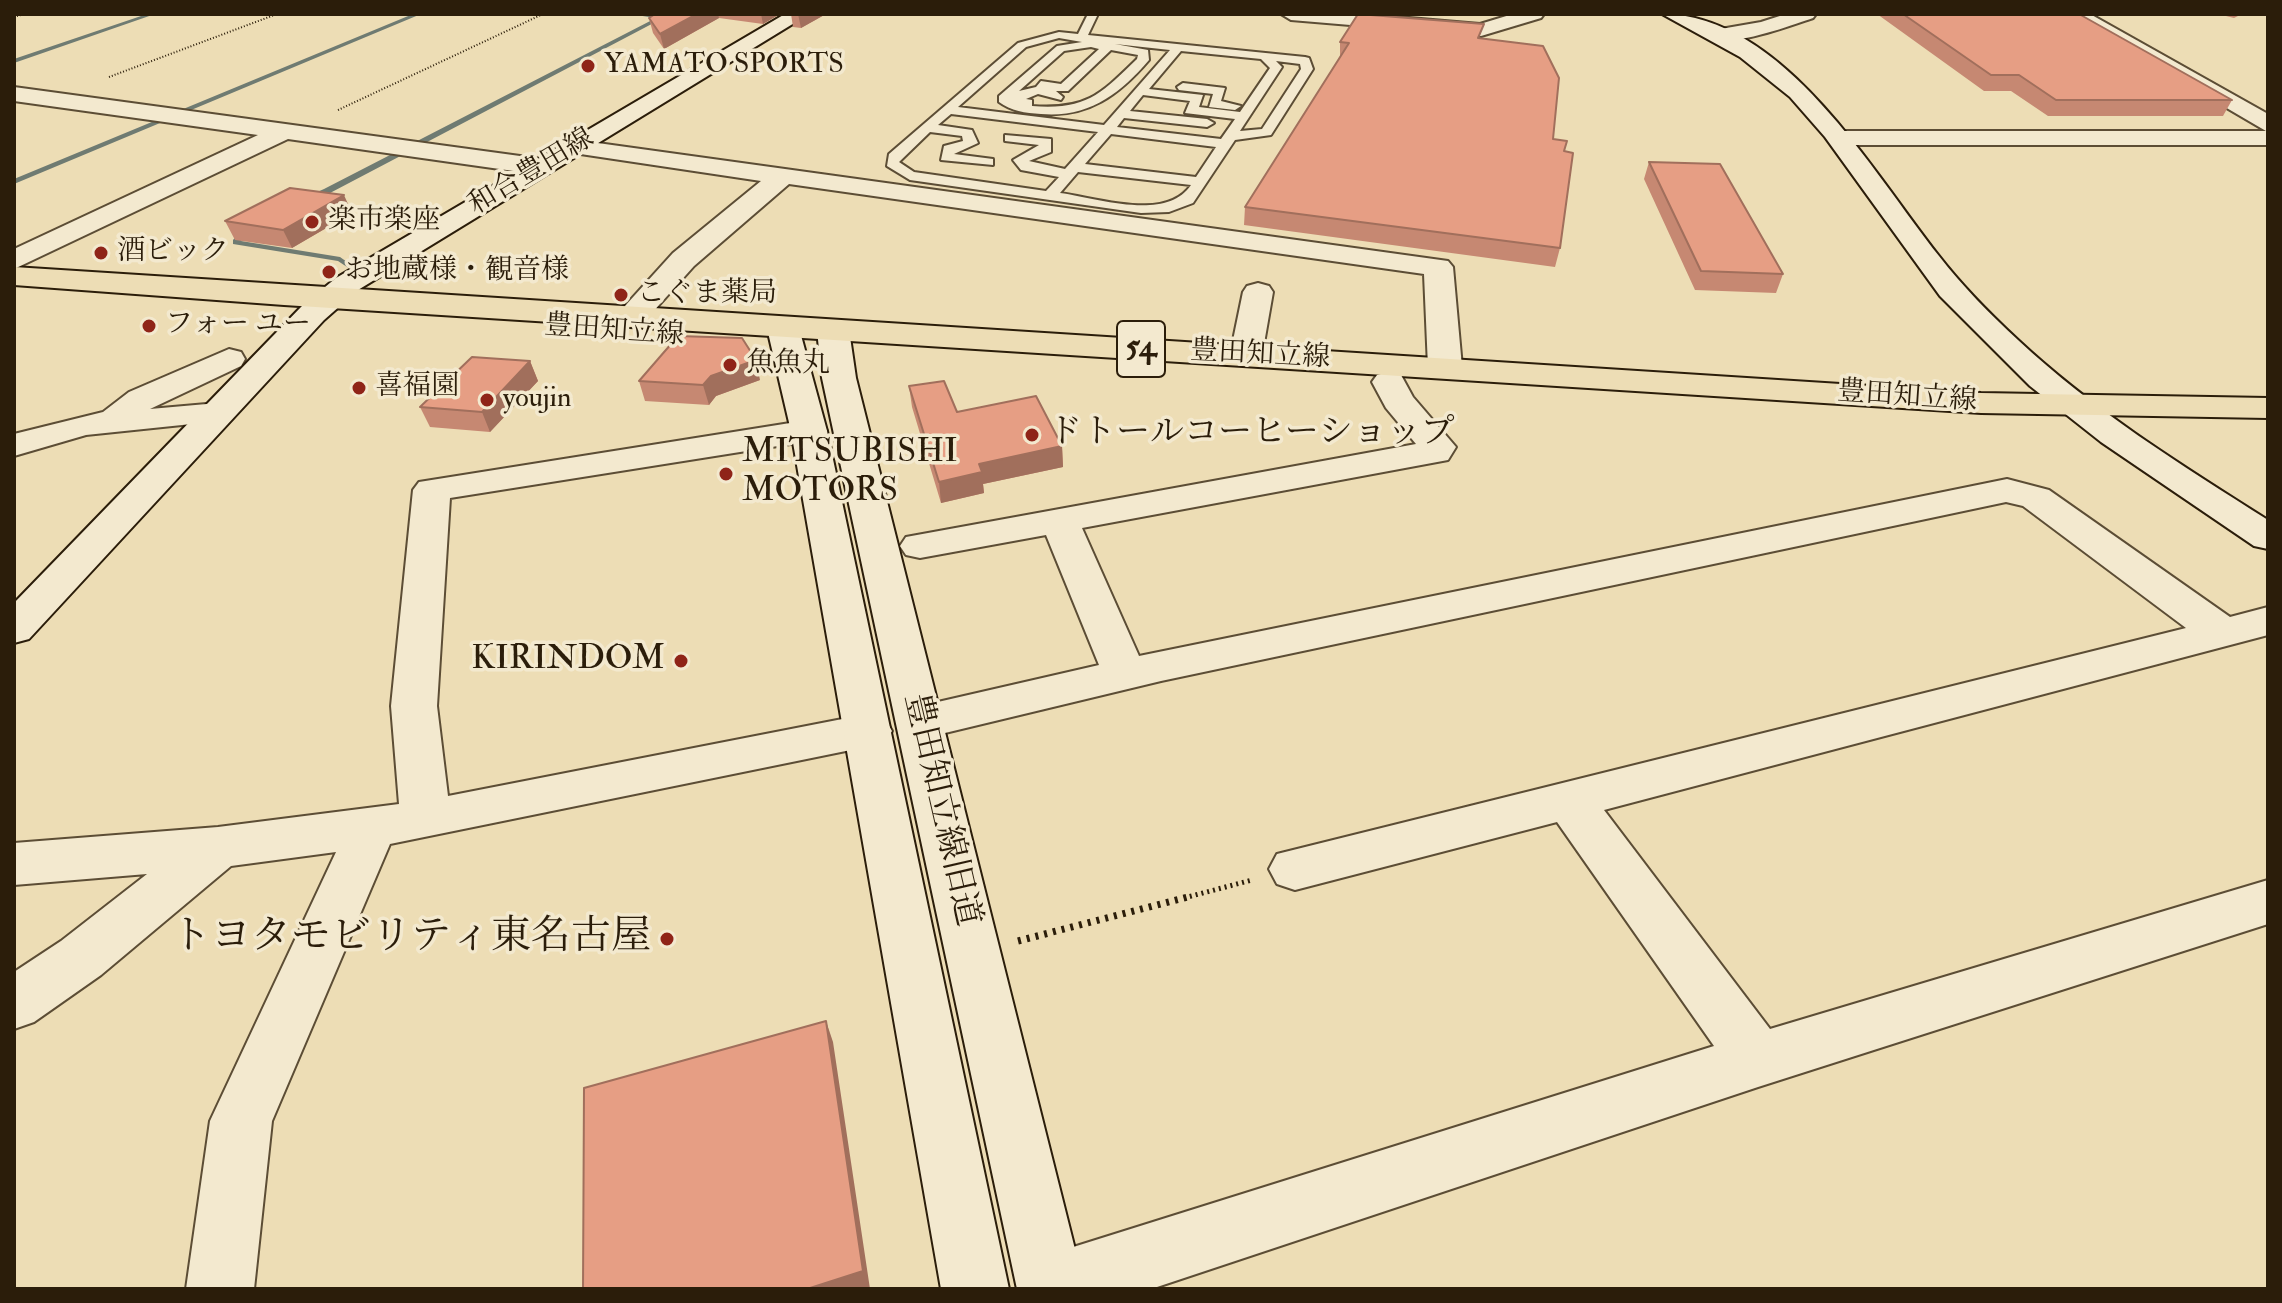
<!DOCTYPE html>
<meta charset="utf-8">
<style>
body{margin:0}
#map{position:relative;width:2282px;height:1303px;overflow:hidden;background:#edddb5;font-family:"IM FELL Double Pica",serif}
canvas{display:block}
.frame{position:absolute;inset:0;border:16px solid #2b1d0a;pointer-events:none}
</style>
<div id="map">
<canvas width="2282" height="1303"></canvas>
<div class="frame"></div>
</div>
<script>
const ctx = document.querySelector('canvas').getContext('2d');
ctx.lineJoin = 'round';
function fill(path, color) { ctx.fillStyle = color; ctx.fill(path, 'evenodd'); }
function stroke(path, color, width, dash) { ctx.strokeStyle = color; ctx.lineWidth = width; ctx.lineCap = dash ? 'butt' : 'round'; ctx.setLineDash(dash || []); ctx.stroke(path); }
function write(font, color, halo, rows, align = 'center') {
  ctx.font = font + ' "IM FELL Double Pica","Noto Serif JP",serif'; ctx.lineWidth = 7; ctx.setLineDash([]); ctx.textBaseline = 'middle'; ctx.strokeStyle = halo; ctx.fillStyle = color; for (const [text, x, y, turn = 0] of rows) {
    ctx.save(); ctx.translate(x, y); ctx.rotate((+turn || 0) * Math.PI / 180); ctx.textAlign = isNaN(turn) ? turn : align; if (halo) ctx.strokeText(text, 0, 0); ctx.fillText(text, 0, 0); ctx.restore();
  }
}
fill(new Path2D(`
 M147,14H155L14,63V59Z
 M413,14H421L14,184V179Z
 M629,14H648L665,17L330,193L310,199L306,197L324,189L656,18Z
 M245,226L252,228L241,241L340,257L354,267L350,269L338,261L233,244V240Z`), '#6f7b72');
const lane = new Path2D(`
 M1088,14H1098L1088,35L1305,57L1309,58L1313,69L1271,135L1235,140L1193,203L1169,212L1141,213L910,180L887,166L889,154L1018,43L1059,32L1078,34ZM1059,38L1082,42L1057,46L999,96V102C1011,111 1025,113 1041,114C1088,118 1119,95 1149,60L1148,50L1115,44L1170,50L1104,125L958,107L1026,47ZM1091,47L1099,49L1061,84L1041,81L1036,87L1019,91L1064,51ZM1111,50L1138,55L1137,59C1100,95 1086,110 1032,106V100L1026,99L1038,94L1061,100L1063,97L1056,91H1068ZM1181,51L1261,59L1270,68L1240,112L1199,107L1203,95L1149,89ZM1276,61L1300,64L1301,69L1262,129L1240,131L1282,67ZM1143,95L1190,101L1185,113L1235,119L1221,139L1117,127L1124,118L1207,127L1214,123L1207,119L1130,111ZM951,114L1098,132L1065,169L1029,161L1051,152V139L1005,135V141L1039,145L1013,160L1021,170L1059,177L1046,191L914,172L899,162L930,132L962,136L963,141L944,146L941,160L993,165V159L954,154L978,143L972,130L938,125ZM1111,134L1216,147L1196,177L1085,164ZM1078,172L1191,185C1166,222 1098,198 1060,193Z
 M1183,83L1225,88L1221,101L1241,106L1235,110L1209,107L1213,94L1179,90L1177,87Z`);
const street = new Path2D(`
 M1281,14H1362L1480,24L1513,14H1544L1541,18L1481,36L1291,20Z
 M1786,14H1816L1813,18C1792,25 1721,52 1706,35L1709,31L1761,22Z
 M2066,14H2090L2268,114V145H1839L1827,138L1839,131H2266Z
 M14,87L542,159L555,167L542,175L288,139L14,269V249L258,135L14,101Z
 M576,140L1448,261L1453,267L1462,367L1457,374L1445,377L1433,374L1428,367L1424,274L789,184L694,266L642,324H620L615,317L673,253L761,181L567,152L564,147Z
 M1258,283L1269,286L1273,292L1262,355L1258,362L1246,365L1234,362L1230,355L1243,292L1247,286Z
 M229,349L241,352L245,359L241,366L150,409L218,403L230,406L235,413L230,420L86,435L14,456V434L103,412L129,392Z
 M1389,372L1401,375L1413,397L1456,447L1448,460L1082,528L1139,656L2007,479L2049,490L2230,617L2268,607V635L1604,810L1770,1029L2268,880V924L1758,1087L1151,1289H1017L1027,1264L1051,1254L1714,1046L1557,822L1295,890L1277,884L1269,869L1277,854L2186,628L2023,506L2006,502L1161,681L920,739L903,734L897,722L903,710L1099,665L1046,535L920,558L906,555L900,546L906,537L1416,444L1386,408L1372,382L1377,375Z
 M809,420L822,423L827,431L822,439L450,498L437,706L448,796L868,714L885,719L892,731L885,743L390,844L272,1121L254,1289H186L210,1121L336,852L231,866L101,975L34,1022L14,1029V972L61,941L147,874L14,885V843L218,827L399,804L391,706L413,490L419,482Z`);
const secondary = new Path2D(`
 M785,14H809L358,290L324,320L29,639L14,643V603L302,306L336,278Z
 M1662,14C1783,14 1873,173 1939,256C1963,287 1990,314 2018,340C2093,410 2181,465 2268,520V549L2254,546L2101,442L2030,386L1940,296L1825,137L1790,97L1740,57Z
 M783,318L794,321L799,328L827,431L1009,1289H941L791,431L767,328L772,321Z
 M833,320L844,323L849,330L856,378L1085,1289H1017L822,378L817,330L822,323Z`);
const primary = new Path2D(`
 M14,267L1981,393L2268,398V418L1981,413L284,305L14,285Z`);
stroke(lane, '#5c4d35', 4);
stroke(street, '#5c4d35', 4);
stroke(secondary, '#2b1d0a', 4);
stroke(primary, '#2b1d0a', 4);
stroke(new Path2D(`
 M14,17L24,14
 M109,77L277,14
 M338,110L543,14`), '#2b1d0a', 2, [1, 2]);
stroke(new Path2D(`
 M1184,898L1252,880`), '#2b1d0a', 5, [2, 4]);
stroke(new Path2D(`
 M1018,941L1192,896`), '#2b1d0a', 7, [3, 6]);
fill(lane, '#f3e9cf');
fill(street, '#f3e9cf');
fill(secondary, '#f3e9cf');
fill(primary, '#edddb5');
fill(new Path2D(`
 M655,14H780L763,24L719,18L664,49L653,33L649,18Z
 M791,14H826L801,28L793,27Z
 M1877,14H2079L2232,100L2223,116H2048L2011,91H1984Z
 M2218,14H2242L2234,18Z
 M1481,39L1553,139L1564,151L1560,248L1555,267L1244,225L1245,207L1340,57V42Z
 M1649,162L1783,274L1776,293L1695,290L1644,179Z
 M352,213L292,248L235,240L225,221Z
 M530,361L538,381L490,432L430,427L420,407Z
 M760,380L716,396L709,405L645,401L639,381Z
 M909,386L957,412L1062,446L1063,467L983,484L984,493L941,503L912,407Z`), '#c68872');
fill(new Path2D(`
 M697,14H718L719,18L664,49L660,34Z
 M761,14H780L763,24Z
 M798,14H826L801,28Z
 M344,195L352,213L292,248L283,230Z
 M756,360L760,380L716,396L709,405L703,385L711,376Z
 M530,361L538,381L490,432L482,412Z
 M1062,446L1063,467L983,484L984,493L941,503L939,482L979,464Z
 M826,1021L833,1042L870,1289H807Z`), '#a16f5c');
const building = new Path2D(`
 M655,14H697L660,34L649,18Z
 M1358,14L1484,24L1478,38L1543,46L1559,78L1553,139L1567,141L1564,151L1573,153L1560,248L1245,207L1349,43L1340,42Z
 M1903,14H2079L2232,100H2056L2019,75H1991Z
 M1649,162L1720,164L1783,274L1701,271Z
 M290,188L344,195L283,230L225,221Z
 M678,336L742,338L756,360L711,376L703,385L639,381Z
 M472,357L530,361L482,412L420,407Z
 M944,381L957,412L1036,396L1062,446L979,464L982,472L939,482L909,386Z
 M826,1021L863,1271L807,1289H583L584,1088Z`);
fill(building, '#e69e84');
stroke(building, '#a16f5c', 2);
for (const [x, y, r, color] of [
 [588,66,8,"#8f2418"],
 [312,222,8,"#8f2418"],
 [101,253,8,"#8f2418"],
 [329,272,8,"#8f2418"],
 [621,295,8,"#8f2418"],
 [149,326,8,"#8f2418"],
 [730,365,8,"#8f2418"],
 [359,388,8,"#8f2418"],
 [487,400,8,"#8f2418"],
 [1032,435,8,"#8f2418"],
 [726,474,8,"#8f2418"],
 [681,661,8,"#8f2418"],
 [667,939,8,"#8f2418"]
]) { const dot = new Path2D(); dot.arc(x, y, r, 0, 2 * Math.PI); ctx.fillStyle = color; ctx.fill(dot); stroke(dot, '#f3e9cf', 3); }
write('28px', '#2b1d0a', '#f3e9cf', [
 ["YAMATO SPORTS",604,66],
 ["楽市楽座",328,222],
 ["酒ビック",117,253],
 ["お地蔵様・観音様",345,272],
 ["こぐま薬局",637,295],
 ["フォー ユー",165,326],
 ["魚魚丸",746,365],
 ["喜福園",375,388],
 ["youjin",503,400]
], 'left');
write('28px', '#2b1d0a', '#f3e9cf', [
 ["和合豊田線",532,173,-31],
 ["豊田知立線",614,332,4],
 ["豊田知立線",1260,356,3],
 ["豊田知立線",1907,398,4]
]);
for (const [x, y, w] of [
 [1141,349,48]
]) { const box = new Path2D(); box.roundRect(x - w / 2, y - 28, w, 56, 6); ctx.fillStyle = '#f3e9cf'; ctx.fill(box); stroke(box, '#2b1d0a', 2); }
write('bold 32px', '#2b1d0a', null, [
 ["54",1141,349]
]);
write('34px', '#2b1d0a', '#f3e9cf', [
 ["ドトールコーヒーショップ",1048,435],
 ["MITSUBISHI",742,454],
 ["MOTORS",742,493],
 ["KIRINDOM",665,661,"right"]
], 'left');
write('34px', '#2b1d0a', '#f3e9cf', [
 ["豊田知立線旧道",940,810,77]
]);
write('40px', '#2b1d0a', '#f3e9cf', [
 ["トヨタモビリティ東名古屋",651,939]
], 'right');
</script>
